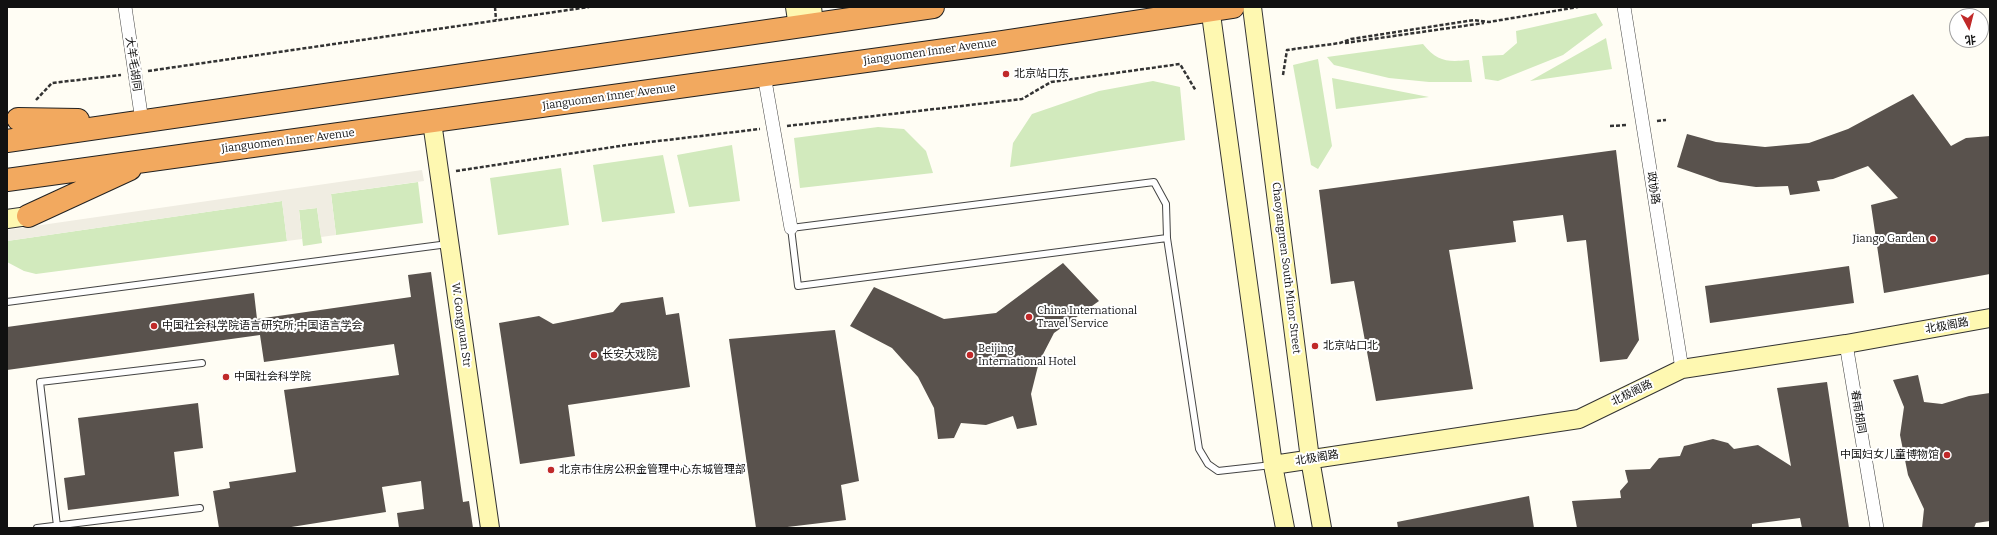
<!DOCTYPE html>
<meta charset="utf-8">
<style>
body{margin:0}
#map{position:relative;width:1997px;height:535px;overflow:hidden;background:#fffdf4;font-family:Bitter,"Noto Sans SC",serif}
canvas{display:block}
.frame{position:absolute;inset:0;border:8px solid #111;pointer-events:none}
.north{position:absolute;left:1949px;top:8px;width:40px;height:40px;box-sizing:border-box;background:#fff;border:1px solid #a0a0a0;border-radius:50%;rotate:173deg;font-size:11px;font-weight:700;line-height:16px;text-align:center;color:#111}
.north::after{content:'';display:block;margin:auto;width:14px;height:18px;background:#c02929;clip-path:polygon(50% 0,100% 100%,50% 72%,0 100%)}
</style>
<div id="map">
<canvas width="1997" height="535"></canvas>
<div class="frame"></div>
<div class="north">北</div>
</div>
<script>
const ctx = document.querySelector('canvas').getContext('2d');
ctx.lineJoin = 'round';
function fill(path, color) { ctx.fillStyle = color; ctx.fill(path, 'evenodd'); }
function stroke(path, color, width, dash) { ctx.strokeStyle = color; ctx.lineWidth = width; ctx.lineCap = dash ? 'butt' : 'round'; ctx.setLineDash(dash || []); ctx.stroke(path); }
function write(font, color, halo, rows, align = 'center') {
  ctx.font = font + ' Bitter,"Noto Sans SC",serif'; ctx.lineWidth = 4; ctx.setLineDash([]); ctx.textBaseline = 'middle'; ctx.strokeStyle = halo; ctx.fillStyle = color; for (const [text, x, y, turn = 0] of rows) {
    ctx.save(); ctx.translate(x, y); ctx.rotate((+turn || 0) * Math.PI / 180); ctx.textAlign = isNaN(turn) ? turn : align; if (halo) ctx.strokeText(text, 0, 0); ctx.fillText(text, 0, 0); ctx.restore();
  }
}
fill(new Path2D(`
 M1596,13L1603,25L1563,55L1498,81L1485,79L1482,56L1503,55L1517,43L1516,31Z
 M1606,38L1612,69L1530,81Z
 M1423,44C1437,62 1448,62 1469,60L1472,82H1429L1389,78L1334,65L1327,57Z
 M1318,59L1332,146L1318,169L1311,165L1293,65Z
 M1332,78L1429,97L1336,109Z
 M1153,81L1180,87L1185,140L1010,167L1013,143L1032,114L1099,91Z
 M878,127L904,129L926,151L933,173L800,188L794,138Z
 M732,145L740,201L689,207L677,155Z
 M663,155L675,213L602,222L593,165Z
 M561,168L569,225L498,235L490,178Z
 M418,182L423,223L336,235L331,194Z
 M282,201L287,241L36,274L24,271L7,262V241Z
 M317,208L322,243L303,246L299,210Z`), '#d2eabd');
fill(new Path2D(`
 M422,170L424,181L331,194L336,235L321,237L317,208L299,210L302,239L287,241L282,201L7,241V230Z`), '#f0ede2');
fill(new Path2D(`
 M1913,94L1951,146L1966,138L1990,136V274L1884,293L1871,205L1898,198L1868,166L1833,179L1817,181L1820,191L1790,195L1788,186L1756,187L1720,182L1677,167L1687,134L1716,142L1765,147L1809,143L1848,129Z
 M1616,150L1639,340L1627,359L1600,362L1586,240L1567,242L1563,215L1513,221L1516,242L1449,250L1473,389L1376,401L1354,281L1331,284L1319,190Z
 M1063,263L1099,301L1054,333L1039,362L1031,394L1037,425L1017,429L1013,416L986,425L961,423L954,438L938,439L934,408L918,377L892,348L850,326L874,287L944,319L996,313Z
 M1849,266L1854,303L1710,323L1705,286Z
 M431,272L463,502L469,501L473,528H399L397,513L424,509L421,481L382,487L386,512L285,528H219L213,491L230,488L229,482L296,472L284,390L399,375L394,344L264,362L260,335L7,370V327L254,293L257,319L411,297L408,275Z
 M663,297L666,315L679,313L690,387L568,405L575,456L520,464L499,323L539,316L553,324L613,312L621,303Z
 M835,330L859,481L841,485L846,520L779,528H756L729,339Z
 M1918,375L1924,402L1942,404L1969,396L1990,393V521L1976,523L1974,528H1922L1924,509L1908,475L1900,435L1904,407L1893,380Z
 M1827,382L1849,528H1802L1800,518L1752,524V528H1577L1572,501L1621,498L1620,491L1628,482L1625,470L1650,469L1659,458L1680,456L1684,446L1713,439L1728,443L1734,449L1758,445L1791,466L1777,388Z
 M198,403L203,448L174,452L179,496L68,510L64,478L85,475L78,418Z
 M1529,496L1534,528H1398L1397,522Z`), '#59524d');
const lane = new Path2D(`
 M1167,238L798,286L791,228L1154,182L1166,204L1167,238L1199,449L1208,464L1218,471L1272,465
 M7,302L448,244
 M57,526L40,382L202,363
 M37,528L200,508`);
const street = new Path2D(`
 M125,7L142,121
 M1624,7L1682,369
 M764,75L791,228
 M1846,344L1877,528`);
const secondary = new Path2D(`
 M795,7L798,27
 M812,7L814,24
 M1210,7L1273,465L1285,528
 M1252,7L1310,459L1322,528
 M432,122L490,528
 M7,219L28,216
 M1273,465L1579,419L1682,369L1846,344L1990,318`);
const highway = new Path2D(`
 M18,119L78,120
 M7,141L933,7
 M7,180L1003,42L1233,7
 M28,216L130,169`);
stroke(lane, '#444', 8);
stroke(street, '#444', 14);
stroke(secondary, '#333', 20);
stroke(highway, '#222', 24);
stroke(new Path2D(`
 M495,7L496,20
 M1345,43L1484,23
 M148,71L589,7
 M1283,75L1287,50L1340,43L1351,39L1474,20L1489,22L1578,7
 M36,100L52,83L121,75
 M1657,121L1666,120
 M787,126L1022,99L1051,82L1180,64L1196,91
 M1610,126L1628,125
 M456,171L633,144L760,129`), '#333', 2.5, [4, 2]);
stroke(lane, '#fff', 6);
stroke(street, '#fff', 13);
stroke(secondary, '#fef8b1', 18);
stroke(highway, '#f2a95f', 22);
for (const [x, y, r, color] of [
 [1006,74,4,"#c02929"],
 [1933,239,4,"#c02929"],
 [1029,317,4,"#c02929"],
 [154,326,4,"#c02929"],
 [1315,346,4,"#c02929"],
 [594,355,4,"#c02929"],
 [970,355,4,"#c02929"],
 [226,377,4,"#c02929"],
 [1947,455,4,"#c02929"],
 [551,470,4,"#c02929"]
]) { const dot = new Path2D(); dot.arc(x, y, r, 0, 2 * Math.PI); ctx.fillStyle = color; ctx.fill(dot); stroke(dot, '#fff', 1.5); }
write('11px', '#111', '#fff', [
 ["Jianguomen Inner Avenue",930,52,-8],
 ["大羊毛胡同",133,64,82],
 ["Jianguomen Inner Avenue",609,97,-8],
 ["Jianguomen Inner Avenue",288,141,-7],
 ["政协路",1653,188,81],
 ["Chaoyangmen South Minor Street",1286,268,83],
 ["W. Gongyuan Str",461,325,82],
 ["北极阁路",1947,326,-10],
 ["北极阁路",1632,393,-26],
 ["春雨胡同",1858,412,81],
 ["北极阁路",1317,458,-9]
]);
write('11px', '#111', '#fff', [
 ["北京站口东",1014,74],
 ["Jiango Garden",1925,239,"right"],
 ["China International",1037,311],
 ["Travel Service",1037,324],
 ["中国社会科学院语言研究所;中国语言学会",162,326],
 ["北京站口北",1323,346],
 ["Beijing",978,349],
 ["International Hotel",978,362],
 ["长安大戏院",602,355],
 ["中国社会科学院",234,377],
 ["中国妇女儿童博物馆",1939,455,"right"],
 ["北京市住房公积金管理中心东城管理部",559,470]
], 'left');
</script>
